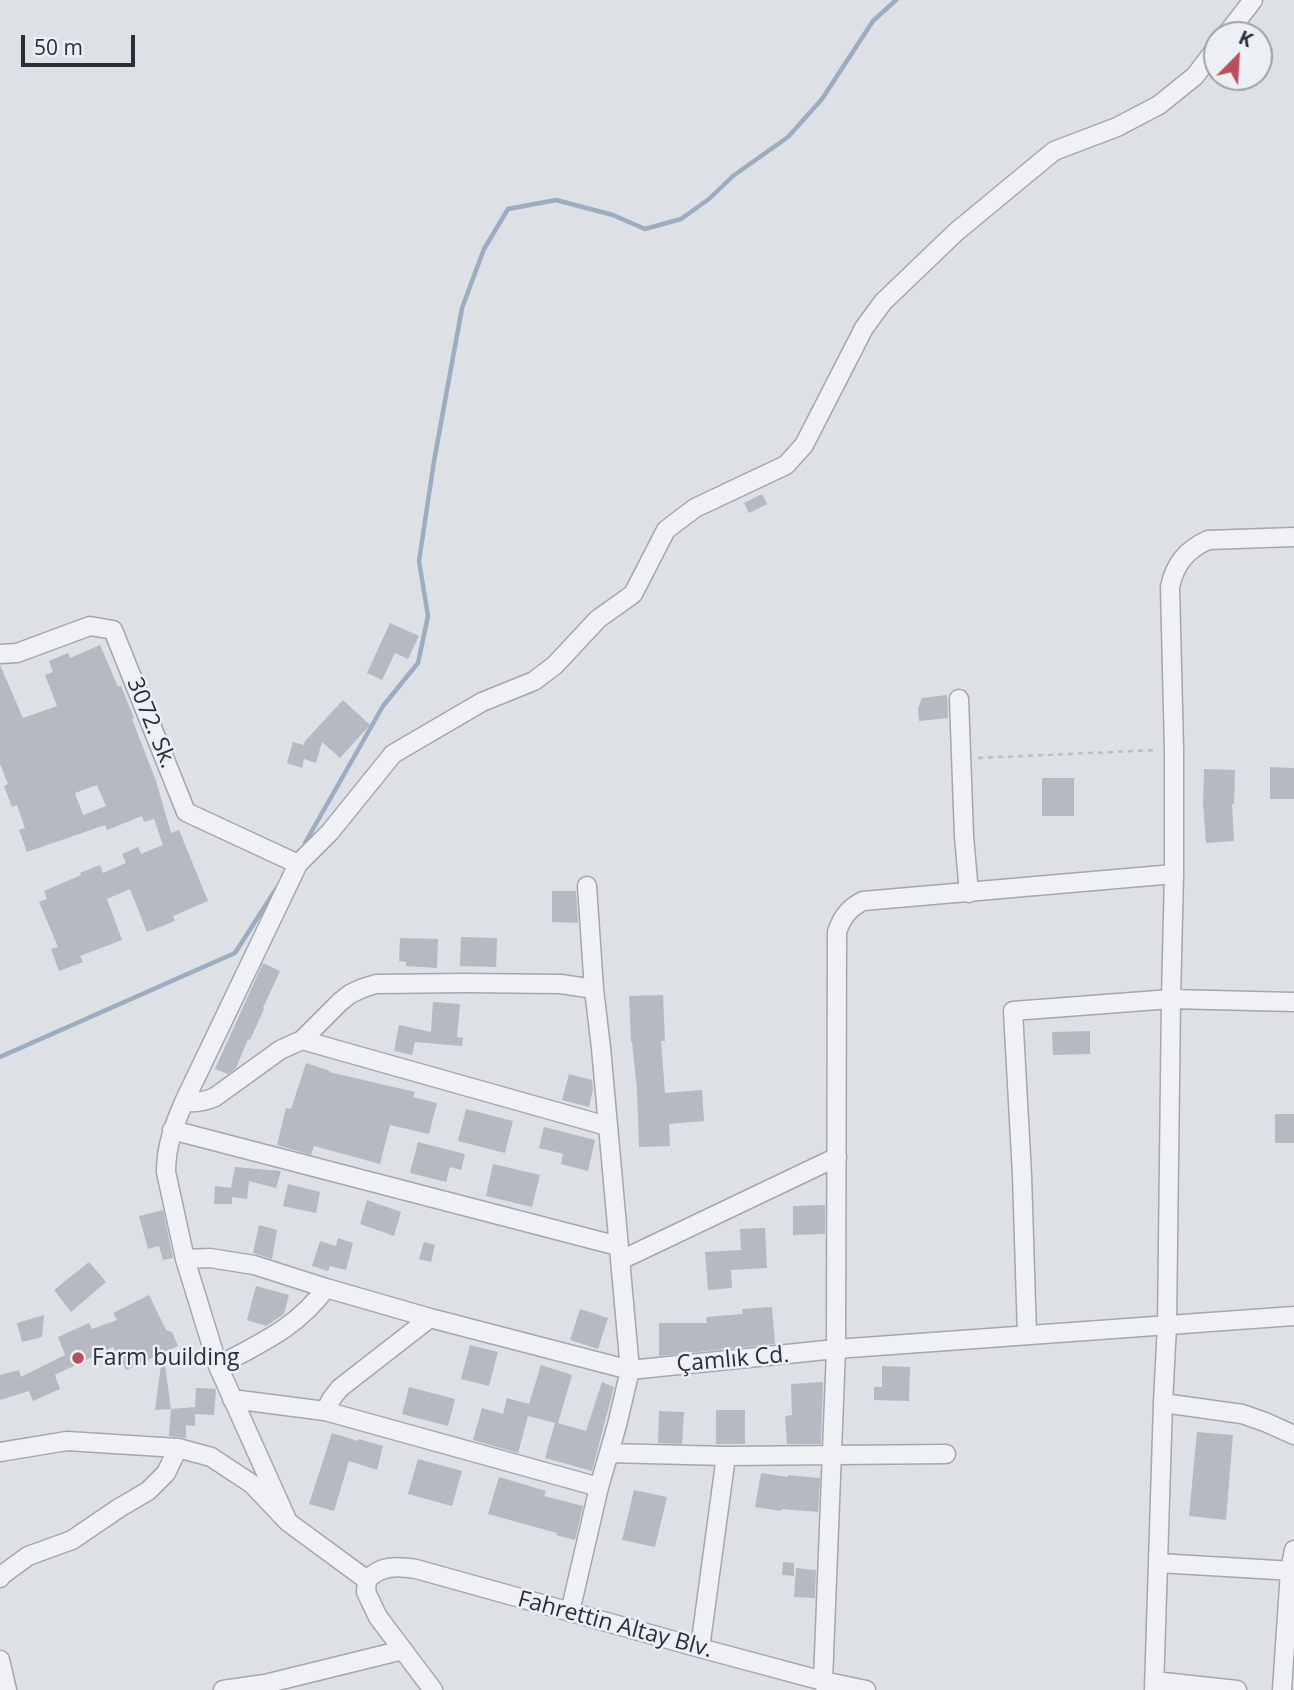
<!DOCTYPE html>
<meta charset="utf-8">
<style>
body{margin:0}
#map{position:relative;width:1294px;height:1690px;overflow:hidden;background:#dde0e5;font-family:"Open Sans",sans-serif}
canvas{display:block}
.north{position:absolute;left:1203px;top:21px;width:70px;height:70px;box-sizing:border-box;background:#eceff3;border:2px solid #9ea2a9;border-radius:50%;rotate:24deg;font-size:19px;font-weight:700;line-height:28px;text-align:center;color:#282e3a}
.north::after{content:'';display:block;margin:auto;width:24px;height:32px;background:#bd4f5b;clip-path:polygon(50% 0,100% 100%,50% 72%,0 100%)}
.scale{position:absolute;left:21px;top:35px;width:114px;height:32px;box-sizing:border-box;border:4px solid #282e3a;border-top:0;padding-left:9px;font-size:21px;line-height:24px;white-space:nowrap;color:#282e3a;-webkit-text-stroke:5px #eceff3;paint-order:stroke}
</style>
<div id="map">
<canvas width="1294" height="1690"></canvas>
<div class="north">K</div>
<div class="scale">50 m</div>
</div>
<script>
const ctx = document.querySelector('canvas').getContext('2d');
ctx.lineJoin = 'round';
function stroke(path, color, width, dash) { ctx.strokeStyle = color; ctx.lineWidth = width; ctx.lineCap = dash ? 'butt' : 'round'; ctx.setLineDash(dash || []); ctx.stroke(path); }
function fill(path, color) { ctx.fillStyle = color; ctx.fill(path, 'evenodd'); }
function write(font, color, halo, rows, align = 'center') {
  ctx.font = font + ' "Open Sans",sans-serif'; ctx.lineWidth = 5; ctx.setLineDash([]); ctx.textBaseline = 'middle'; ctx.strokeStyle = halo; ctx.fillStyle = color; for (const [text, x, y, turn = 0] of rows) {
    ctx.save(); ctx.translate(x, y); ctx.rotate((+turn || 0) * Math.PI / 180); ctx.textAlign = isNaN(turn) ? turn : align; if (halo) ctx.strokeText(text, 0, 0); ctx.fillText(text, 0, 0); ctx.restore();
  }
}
stroke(new Path2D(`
 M305,843L383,706L418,663L428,616L419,561L434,461L462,308L484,249L508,209L556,200L613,215L645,229L681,219L709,199L733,176L788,137L822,99L873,21L896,0
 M0,1057L235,953L276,889`), '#9cacc1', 4.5);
fill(new Path2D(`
 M762,494L767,504L749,513L744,503Z
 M390,623L419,636L408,659L395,653L382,680L367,673Z
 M100,645L118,687L121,686L134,718L132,719L156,781L171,833L179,830L208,901L173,916L175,921L147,932L130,889L107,899L122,940L80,956L83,962L59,971L51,949L58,947L39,902L47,899L44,891L81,875L80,873L100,865L103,873L126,863L122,854L138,847L141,854L163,845L154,819L144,822L142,816L107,830L105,825L27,852L19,830L25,828L17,805L12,807L4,786L8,784L0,764V665L23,718L57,706L45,675L53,672L49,661L68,653L70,658ZM97,785L106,806L83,815L75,793Z
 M947,695L948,718L919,721L918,709L922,698Z
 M343,700L370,725L340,758L322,742L316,763L304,759L302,768L287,763L293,742L304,745L305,741Z
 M1270,767L1294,768V799H1270Z
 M1204,769L1235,770L1234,804H1232L1234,841L1206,843L1203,803Z
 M1042,778H1074V816H1042Z
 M552,891H576L578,923L552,922Z
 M461,937L497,938L496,967L460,966Z
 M400,938L438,939L437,968L406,966V962L399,961Z
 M263,963L280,971L263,1008L264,1009L250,1040L248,1039L236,1068L228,1074L215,1069Z
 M663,995L665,1041H661L665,1093L702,1090L704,1121L669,1124L670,1146L639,1147L637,1089L632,1042H631L629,996Z
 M433,1002L460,1004L457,1037L463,1038L462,1046L415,1042L412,1055L394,1051L399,1025L431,1032Z
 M1090,1031V1054L1053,1055L1052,1032Z
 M306,1063L330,1071L329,1072L415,1092L413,1097L437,1103L429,1134L390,1125L380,1164L314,1146L311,1155L277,1145L286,1108L291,1109Z
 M569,1074L592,1080L593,1089L589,1107L562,1100Z
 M466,1109L513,1121L505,1153L458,1141Z
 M1275,1114H1294V1143H1275Z
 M544,1127L595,1140L588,1171L561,1164L563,1154L539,1148Z
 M418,1142L465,1154L461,1170L450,1167L446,1182L410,1173Z
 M493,1164L540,1175L532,1207L486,1196Z
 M235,1167L281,1171L276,1188L249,1181L247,1199L232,1197V1204H214L215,1186L231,1188Z
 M288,1184L320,1192L316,1213L283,1206Z
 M367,1200L401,1212L394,1236L360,1224Z
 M825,1205V1234L793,1235V1206Z
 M163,1210L173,1258L163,1260L159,1246L148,1249L139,1216Z
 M259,1225L277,1230L272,1259L253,1253Z
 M765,1228L767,1268L731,1270L732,1288L708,1290L705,1252L741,1250L740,1229Z
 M338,1238L353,1243L346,1270L330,1266L328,1271L312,1266L320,1241L336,1246Z
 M424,1242L435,1245L431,1262L419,1259Z
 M89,1262L106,1282L71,1312L54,1290Z
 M256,1286L289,1295L284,1314L266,1326L247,1320Z
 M149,1295L166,1330L172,1332L178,1346L126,1370L117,1351H115L113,1347L55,1375L60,1389L33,1401L29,1391L0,1400V1375L19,1370L21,1377L65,1355L58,1337L89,1323L92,1329L117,1320L113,1313Z
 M772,1307L775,1344L659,1356V1323H707L706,1317L743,1314L742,1309Z
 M580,1309L608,1318L598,1349L570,1340Z
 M44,1315L42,1337L22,1342L17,1323Z
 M470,1345L498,1352L489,1386L461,1379Z
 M161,1365H165L171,1409L155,1410Z
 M541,1365L572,1375L558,1423L586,1431L602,1382L614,1387L592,1471L545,1458L555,1423L528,1416L518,1453L473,1440L482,1408L503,1414L507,1398L529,1404Z
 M882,1366L910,1367L909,1401L874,1400V1387H882Z
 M823,1382L821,1444H787L785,1416L792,1415L791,1384Z
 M409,1387L455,1399L448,1426L402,1414Z
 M196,1388L216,1389L214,1415L195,1414V1426L186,1425V1438L169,1436L171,1409L195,1407V1409Z
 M716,1410H745V1444H716Z
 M659,1411L684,1412L682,1444L658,1443Z
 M1197,1432L1233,1435L1226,1520L1189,1516Z
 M332,1433L358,1441L359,1439L383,1446L377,1470L349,1461L334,1511L309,1504Z
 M418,1459L462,1471L452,1506L408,1494Z
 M761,1473L788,1477V1475L820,1478L818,1512L782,1509L781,1511L755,1507Z
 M499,1477L546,1491L544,1496L583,1506L575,1540L556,1535L557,1533L488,1514Z
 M634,1490L667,1497L655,1547L622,1540Z
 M783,1562L794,1563V1576L782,1575Z
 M796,1568L816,1570L815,1598L794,1597Z`), '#b5b9c1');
const minor = new Path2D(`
 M1226,35L1253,0
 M0,654L17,653L90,626L113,630L186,812L298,864
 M959,699L964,836L969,893
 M587,886L594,989
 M302,1040L607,1126
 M184,1102C196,1103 204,1102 215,1097L280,1050L302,1040L340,1002L350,994L363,988L376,984L465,983L561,984L594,989L601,1048L630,1370L617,1425L599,1487L570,1612
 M172,1130L618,1246
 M185,1259L210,1258L254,1265L326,1288L430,1318L630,1370L836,1349L1294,1316
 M621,1260L837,1157
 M1027,1335L1022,1175L1013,1011L1171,999L1294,1002
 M218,1366C260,1343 297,1328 326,1288
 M232,1399L325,1411L599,1487
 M1163,1403L1242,1414L1265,1422L1294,1435
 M325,1411L332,1398L340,1388L430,1318
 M0,1452L67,1441L178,1448L211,1457L252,1484L288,1522L367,1580
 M609,1453L726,1456L946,1454
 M288,1522L218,1366L185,1259L166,1172C166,1146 174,1125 184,1102L298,864L330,832L393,754L482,702L534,681L555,665L598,619L633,594L666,530L695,508L786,465L804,445L864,328L883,302L956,232L1054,151L1117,127L1159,105L1195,76L1217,47
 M1158,1563L1294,1571
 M0,1578L2,1575L28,1556L72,1540L119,1508L148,1491L166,1473L178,1448
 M367,1580C381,1565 397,1566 416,1569L700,1648L823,1681L866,1690
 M367,1580L366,1592L378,1617L433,1690
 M700,1648L726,1456
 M0,1660L7,1690
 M1154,1681L1237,1690
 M223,1690L265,1684L403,1650
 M826,1690L823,1681L836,1349L837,932C842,917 849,908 863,901L1174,874
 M1154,1690L1163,1403L1167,1325L1171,999L1174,874V750L1170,587C1175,564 1186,550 1208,540L1294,537
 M1282,1690L1290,1571L1294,1550`);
stroke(minor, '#a3a7ae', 21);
stroke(new Path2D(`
 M978,758L1157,750`), '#bbbec4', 2.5, [5, 5]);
stroke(minor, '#eff1f4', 18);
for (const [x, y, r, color] of [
 [78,1358,7,"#bd4f5b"]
]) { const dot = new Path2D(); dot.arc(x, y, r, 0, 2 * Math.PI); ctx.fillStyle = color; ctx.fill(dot); stroke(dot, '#eceff3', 2.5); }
write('23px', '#282e3a', '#eceff3', [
 ["3072. Sk.",151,723,68],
 ["Çamlık Cd.",733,1360,-5],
 ["Fahrettin Altay Blv.",615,1625,15]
]);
write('23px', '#282e3a', '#eceff3', [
 ["Farm building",92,1358]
], 'left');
</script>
